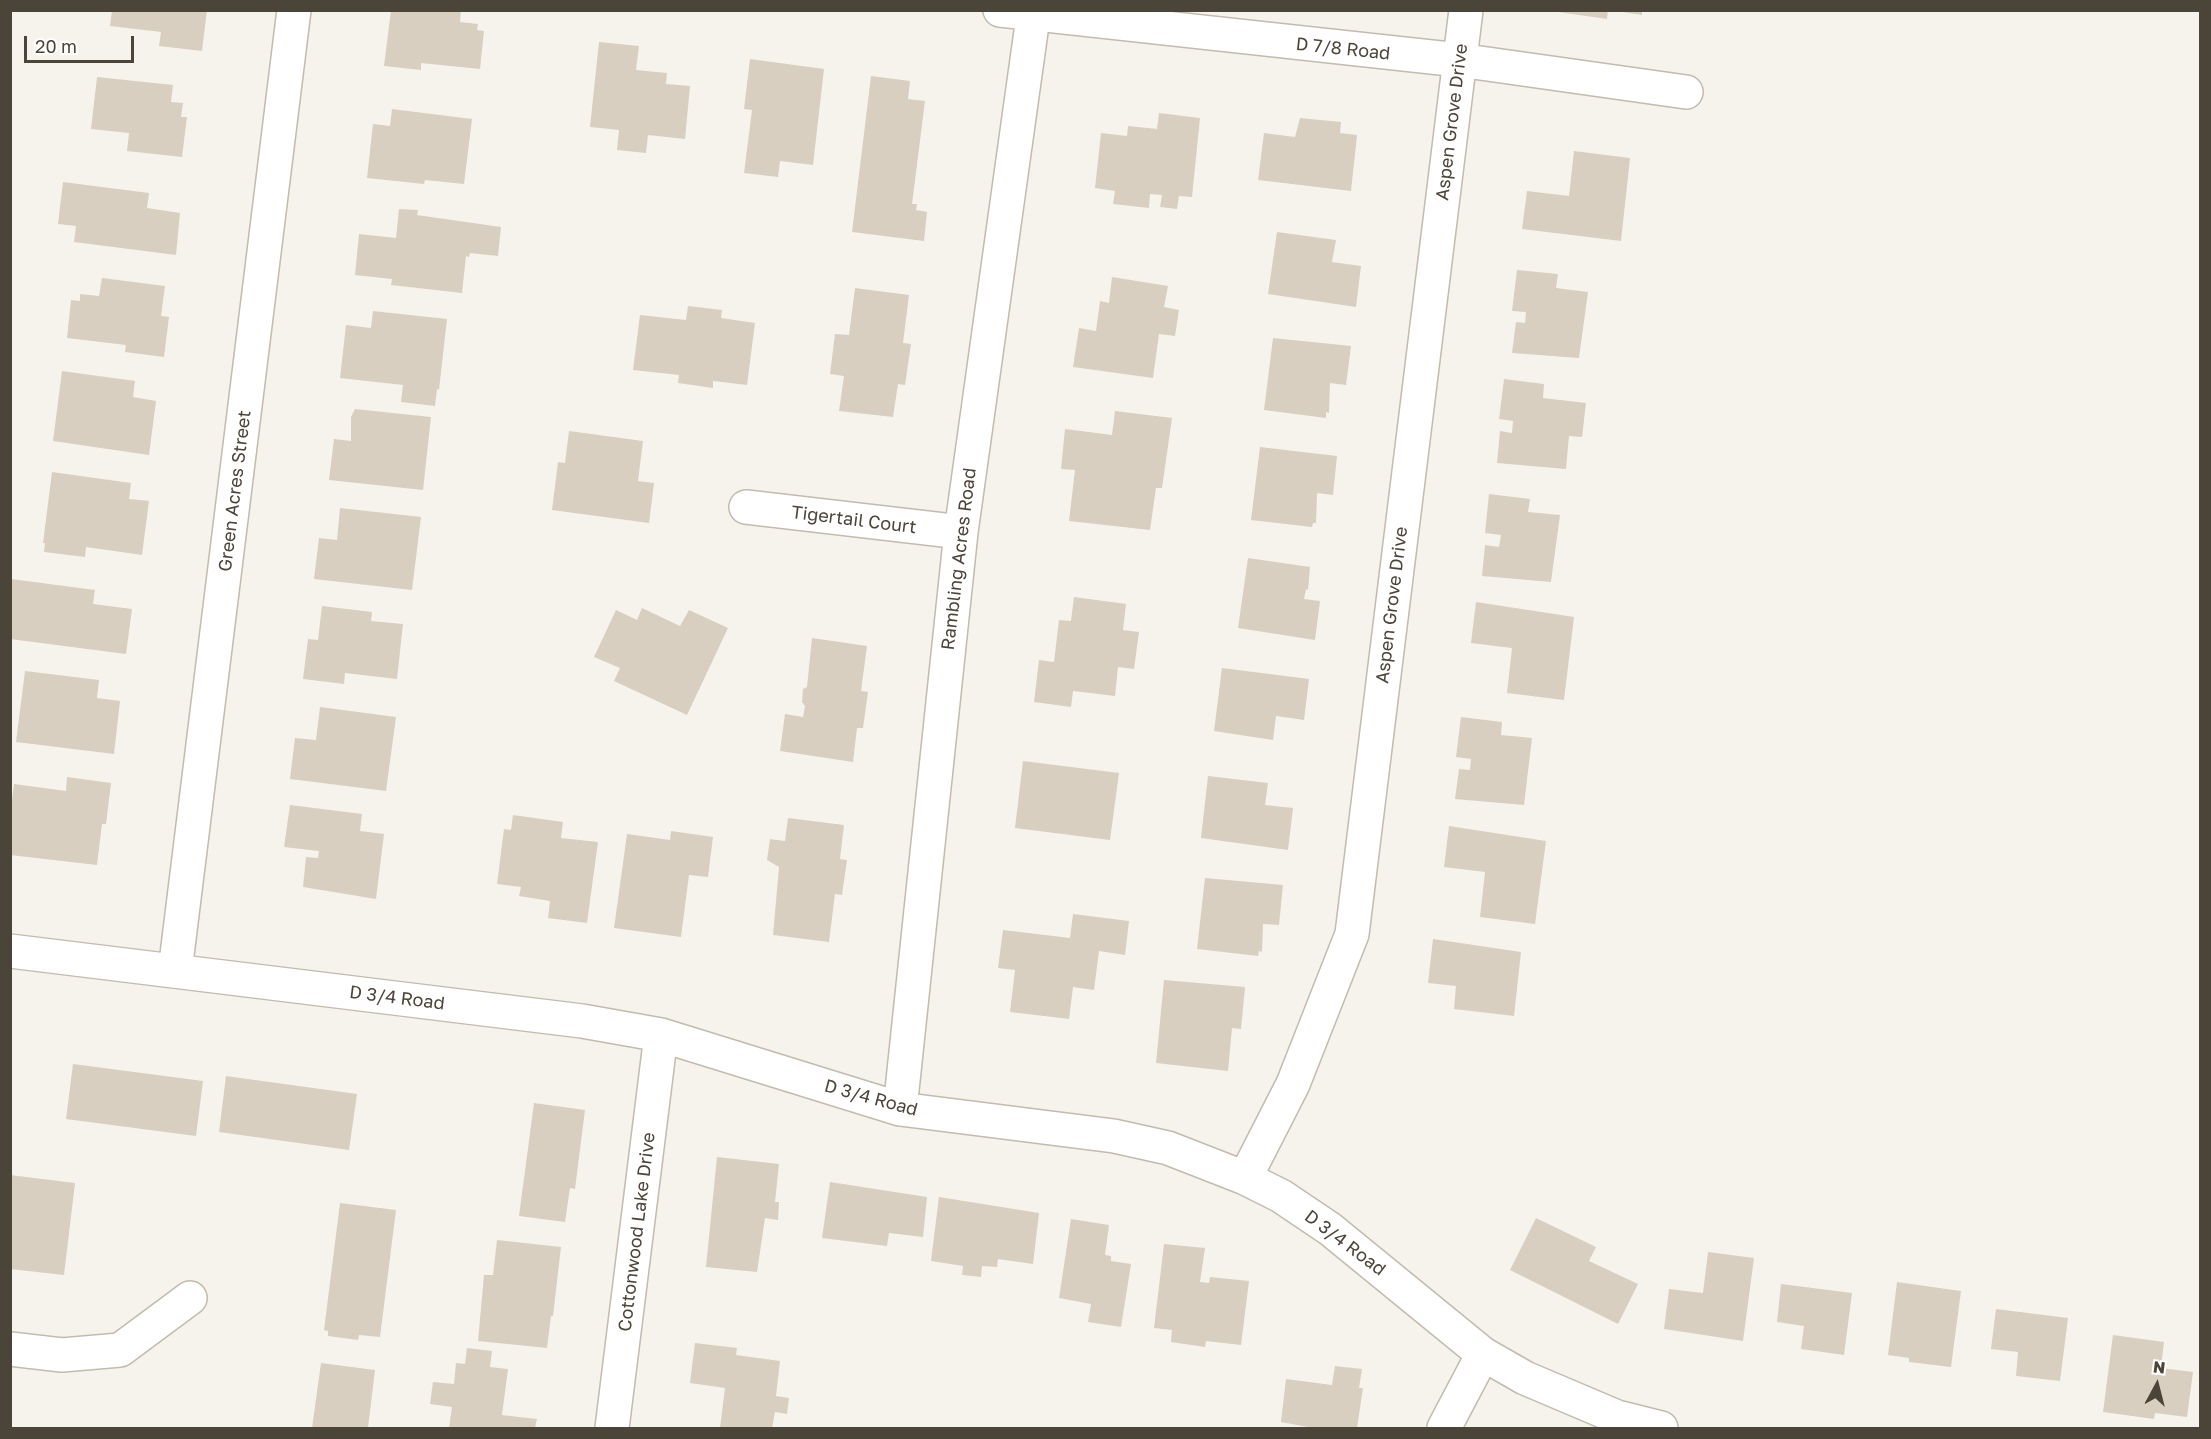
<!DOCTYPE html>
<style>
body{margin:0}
#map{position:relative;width:2211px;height:1439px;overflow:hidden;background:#f6f3ec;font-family:"Golos Text",sans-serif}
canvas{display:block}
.frame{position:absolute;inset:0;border:12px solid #4b4439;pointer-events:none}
.north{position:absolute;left:2127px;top:1355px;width:60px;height:60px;-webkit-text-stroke:4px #fff;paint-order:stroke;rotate:7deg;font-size:16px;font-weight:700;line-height:24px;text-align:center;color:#4b4439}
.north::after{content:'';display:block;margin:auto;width:21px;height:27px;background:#4b4439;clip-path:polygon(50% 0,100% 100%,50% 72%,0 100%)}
.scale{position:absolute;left:24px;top:36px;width:110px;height:27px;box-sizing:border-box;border:3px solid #4b4439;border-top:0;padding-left:8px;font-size:18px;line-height:21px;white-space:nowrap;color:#4b4439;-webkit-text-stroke:4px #fff;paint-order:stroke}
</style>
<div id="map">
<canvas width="2211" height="1439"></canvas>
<div class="frame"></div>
<div class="north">N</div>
<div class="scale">20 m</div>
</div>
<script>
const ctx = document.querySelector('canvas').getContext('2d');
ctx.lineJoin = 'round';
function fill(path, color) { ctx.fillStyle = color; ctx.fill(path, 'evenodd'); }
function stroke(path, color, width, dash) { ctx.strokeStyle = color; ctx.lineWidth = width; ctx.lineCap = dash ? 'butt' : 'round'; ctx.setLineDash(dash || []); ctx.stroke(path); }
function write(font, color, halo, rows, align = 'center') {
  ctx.font = font + ' "Golos Text",sans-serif'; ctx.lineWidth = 5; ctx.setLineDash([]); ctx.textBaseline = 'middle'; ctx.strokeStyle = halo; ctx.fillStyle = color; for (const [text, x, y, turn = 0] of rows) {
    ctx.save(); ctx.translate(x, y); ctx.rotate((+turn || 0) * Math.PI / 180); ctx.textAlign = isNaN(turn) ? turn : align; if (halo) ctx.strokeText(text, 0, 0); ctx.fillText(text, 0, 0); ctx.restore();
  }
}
fill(new Path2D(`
 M112,10H207L202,51L159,46L161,32L110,26Z
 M391,10H461L460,22L478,24L477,30L484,31L480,69L421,63V70L384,66Z
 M1544,10H1608L1607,19Z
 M1609,10H1642V15Z
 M599,42L639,46L636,70L667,73L666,84L690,86L685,139L648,135L646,153L617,150L619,130L590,127Z
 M750,59L824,69L813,165L780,161L778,177L744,173L752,110L744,109Z
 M871,76L910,81L908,99L925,101L912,204H917L916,210L927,212L924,241L852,232Z
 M97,77L173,85L171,102L183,103L181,117H187L182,157L127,151L129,133L91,129Z
 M392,109L472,119L464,184L425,180L424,184L367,178L373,124L390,126Z
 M1159,113L1200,118L1192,197L1179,196L1177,209L1160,207L1162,195L1150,194L1149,208L1113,204L1115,191L1095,188L1101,133L1127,136L1128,126L1157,129Z
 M1300,118L1341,122L1340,133L1357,135L1351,191L1258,180L1264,133L1295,137Z
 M1574,151L1630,158L1621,241L1522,229L1527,191L1569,196Z
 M63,182L149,193L147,208L180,213L176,255L74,242L76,226L58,224Z
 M399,209L418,210L417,215L501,227L498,256L470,253L469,257L466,256L462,293L391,285L392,279L355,275L359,234L396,238Z
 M1277,232L1336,240L1332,262L1361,266L1356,307L1268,294Z
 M1517,270L1558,274L1556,288L1588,292L1579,358L1512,353L1516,322L1525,323L1526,312L1512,311Z
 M1112,277L1168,286L1164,307L1179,310L1175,336L1159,334L1153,378L1073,367L1079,328L1096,331L1100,301L1109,303Z
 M102,278L165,286L161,316L169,317L164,357L125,352L126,345L67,338L71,300L80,301V294L99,296Z
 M855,288L909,295L903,343L911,344L905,385L898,384L893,417L839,411L844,376L830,374L835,334L849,335Z
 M688,306L722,310L721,318L755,323L747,385L713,381V388L678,383L679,375L633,370L640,315L686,320Z
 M373,311L447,319L439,390L437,389L435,406L401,402L403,385L340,378L346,325L371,328Z
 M1273,338L1351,346L1346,385L1330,383L1329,413L1326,412V418L1264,410Z
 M62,371L135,381L133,397L156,401L149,455L53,441Z
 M1504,379L1544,384L1543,398L1586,403L1582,437L1569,436L1566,469L1497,463L1500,431L1512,433L1513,421L1499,419Z
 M355,409L431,417L423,490L329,480L334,439L351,441V417Z
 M1115,411L1172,418L1162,488H1156L1150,530L1069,521L1075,470L1061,469L1065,429L1112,435Z
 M569,431L643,441L638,481L654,483L649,523L552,510L558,462L565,463Z
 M1260,447L1337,456L1333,495L1317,493L1316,523H1313L1312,527L1251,520Z
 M52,472L131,483L129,499L149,501L142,555L86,547L85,557L44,552L45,543H43Z
 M1489,494L1530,499L1528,512L1560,515L1551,582L1482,576L1485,545L1499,547L1501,535L1485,533Z
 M340,508L421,517L412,590L314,579L319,538L337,540Z
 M1248,558L1310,567L1308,590L1306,589L1304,599L1320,601L1315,640L1238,628Z
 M11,579L95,590L93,604L132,609L126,654L10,639Z
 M1074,597L1126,604L1123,630L1139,632L1134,669L1118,667L1115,696L1073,691L1071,707L1034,702L1039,660L1054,662L1059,620L1071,621Z
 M1476,602L1574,617L1564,700L1507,693L1512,648L1471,643Z
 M322,606L372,612L371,621L403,624L397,679L345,673L344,684L303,679L308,639L318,640Z
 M642,608L680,626L689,610L728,628L687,715L614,681L620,668L594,657L616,610L637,620Z
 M812,638L867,646L861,691L868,692L863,728H857L853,762L780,751L785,714L803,717L805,706L802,702L803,689L807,687Z
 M1222,668L1309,679L1304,720L1276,716L1273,740L1214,731Z
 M25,671L99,680L97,698L120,701L114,754L16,742Z
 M320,707L396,717L386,791L290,779L295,738L316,740Z
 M1461,717L1502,722L1501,735L1532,738L1524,805L1455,799L1459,769L1470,770L1471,759L1456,757Z
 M1023,761L1119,773L1110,840L1015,828Z
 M1208,776L1268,783L1265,805L1293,808L1288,850L1201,838Z
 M67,777L111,783L106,824H102L97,865L10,855V817L14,784L66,791Z
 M290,805L362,814L360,831L384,834L376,899L303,887L306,857L318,858L319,851L284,847Z
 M513,815L563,822L561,838L598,842L587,923L548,918L550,901L519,896L521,887L497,884L504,829L511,830Z
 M788,818L844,825L840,859L847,860L842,895L835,894L829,942L773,935L779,867L767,860L770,839L785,841Z
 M1449,826L1546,841L1535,924L1480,917L1485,872L1444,867Z
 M671,831L713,837L708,877L689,875L681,937L614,928L627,834L670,840Z
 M1205,878L1283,885L1279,925L1263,924L1262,952L1259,951L1258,956L1197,949Z
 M1073,914L1129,921L1125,955L1099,951L1094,990L1073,987L1069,1019L1010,1012L1015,970L998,968L1003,930L1070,938Z
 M1433,939L1521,952L1514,1016L1454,1009L1456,986L1428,983Z
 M1164,980L1245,987L1241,1029L1232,1028L1228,1071L1156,1063Z
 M73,1064L203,1081L196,1136L66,1119Z
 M226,1076L357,1094L349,1150L219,1132Z
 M534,1103L585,1110L575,1189L570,1188L565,1222L519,1216Z
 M717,1157L779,1164L775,1202H779L778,1220L765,1218L757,1272L706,1267Z
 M10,1175L75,1183L64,1275L10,1269Z
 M830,1182L927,1197L923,1237L889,1233L887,1246L822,1238Z
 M939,1197L1039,1213L1033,1264L998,1259L997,1267L982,1266L981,1277L962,1275L963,1266L931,1261Z
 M340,1203L396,1210L380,1337L359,1335L358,1340L328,1336V1331L324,1330Z
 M1536,1218L1596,1247L1589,1261L1638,1284L1618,1324L1510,1270Z
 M1071,1219L1109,1225L1105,1255L1111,1256V1261L1131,1264L1121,1327L1088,1322L1091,1304L1059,1298Z
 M497,1240L561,1247L553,1316H551L547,1348L478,1341L484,1275H493Z
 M1164,1244L1205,1248L1200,1282L1209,1283L1210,1277L1249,1281L1241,1345L1206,1341L1205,1347L1171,1342L1172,1330L1154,1328Z
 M1708,1252L1754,1258L1743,1341L1664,1329L1669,1289L1703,1293Z
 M1897,1282L1961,1291L1951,1367L1909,1362V1358L1888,1355Z
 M1781,1284L1852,1293L1844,1355L1801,1349L1804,1326L1777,1322Z
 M1996,1309L2068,1318L2060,1381L2016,1376L2018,1352L1991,1349Z
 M2113,1335L2164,1342L2161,1368L2193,1372L2187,1417L2155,1413L2154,1419L2103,1412Z
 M695,1343L737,1348L736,1355L780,1361L776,1396L789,1398L787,1414L775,1412L772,1428H720L725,1388L690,1383Z
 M467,1348L492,1351L490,1367L508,1369L502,1415L537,1419L535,1428H449L452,1407L430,1404L433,1382L454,1384L456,1363L465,1364Z
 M321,1363L375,1370L368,1428H312Z
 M1335,1366L1362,1369L1359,1388H1363L1357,1428H1313L1281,1422L1286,1379L1332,1385Z`), '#d8cfc1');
const minor = new Path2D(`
 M1000,10L1459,60L1686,92
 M746,507L961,532
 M10,951L582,1021L661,1035L900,1109L1114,1136L1168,1148L1245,1178L1281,1196L1330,1229L1483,1354L1525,1378L1617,1417L1661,1428
 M175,971L294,10
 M900,1109L961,532L1034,10
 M1245,1178L1293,1084L1352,934L1466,10
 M10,1349L62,1355L120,1350L190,1298
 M612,1428L661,1035
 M1444,1428L1483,1354`);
stroke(minor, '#c2bbae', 36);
stroke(minor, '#fff', 33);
write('18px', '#4b4439', '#fff', [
 ["D 7/8 Road",1343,49,6],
 ["Aspen Grove Drive",1452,122,-83],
 ["Green Acres Street",235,491,-83],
 ["Tigertail Court",854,520,7],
 ["Rambling Acres Road",959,559,-83],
 ["Aspen Grove Drive",1392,605,-83],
 ["D 3/4 Road",397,998,7],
 ["D 3/4 Road",871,1098,15],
 ["Cottonwood Lake Drive",637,1232,-83],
 ["D 3/4 Road",1345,1243,37]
]);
</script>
